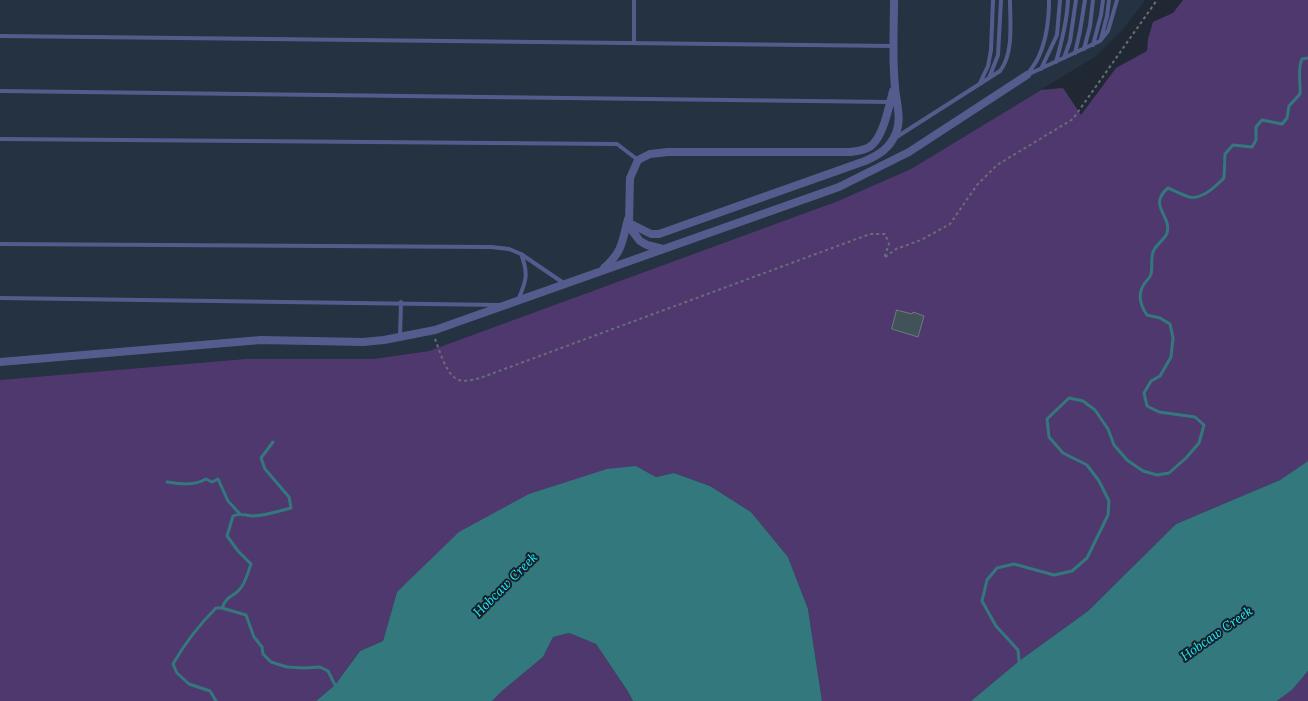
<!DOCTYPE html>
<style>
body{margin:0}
canvas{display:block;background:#202933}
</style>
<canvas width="1308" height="701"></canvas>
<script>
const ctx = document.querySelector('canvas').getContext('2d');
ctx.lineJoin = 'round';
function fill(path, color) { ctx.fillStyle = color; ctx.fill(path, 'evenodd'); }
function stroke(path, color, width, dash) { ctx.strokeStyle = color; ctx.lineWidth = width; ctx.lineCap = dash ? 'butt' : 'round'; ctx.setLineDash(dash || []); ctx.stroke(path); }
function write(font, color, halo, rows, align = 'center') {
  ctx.font = font + ' Lora,serif'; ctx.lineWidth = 4; ctx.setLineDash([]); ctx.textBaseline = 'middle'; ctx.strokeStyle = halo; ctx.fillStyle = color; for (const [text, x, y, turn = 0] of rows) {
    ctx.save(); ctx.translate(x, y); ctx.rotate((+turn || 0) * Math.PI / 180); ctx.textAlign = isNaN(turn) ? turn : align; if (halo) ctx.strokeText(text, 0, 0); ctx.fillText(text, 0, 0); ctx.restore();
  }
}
fill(new Path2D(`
 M0,0H1145L1125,27L1096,56L911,169L838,201L429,351L373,359H245L0,380Z`), '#253241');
fill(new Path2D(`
 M1183,0H1308V461L1280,480L1176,524L1088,611L1019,661L971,701H822L808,609L788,557L751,512L710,486L674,473L656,477L636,466L397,592L383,641L360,651L335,685L316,701H0V380L245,359H373L429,351L838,201L911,169L1041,90L1063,88L1081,115L1116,68L1147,51L1148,39L1153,22L1173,13ZM898,310L912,314L913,312L924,316L918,337L892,329Z
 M569,633L596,644L627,690L633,701H492L502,691L543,657L553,637Z
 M1308,671V701H1277L1292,690Z`), '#4f386e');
fill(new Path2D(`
 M1308,461V671L1292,690L1277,701H971L1019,661L1088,611L1176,524L1280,480Z
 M636,466L656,477L674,473L710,486L751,512L788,557L808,609L822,701H633L627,690L596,644L569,633L553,637L543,657L502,691L492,701H316L335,685L360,651L383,641L397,592L459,532L529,494L607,469Z`), '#33787d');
stroke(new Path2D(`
 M167,482C180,484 194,486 206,479L212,482L218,479L228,501L240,514
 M222,608C227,595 232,598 239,590C246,583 248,572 251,564L238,551L227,536L233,516C242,512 245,516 254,516C267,515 279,511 291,508L289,497L265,469L261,458L273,442
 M1019,661L1018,650L996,626L982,601L987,580L997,568L1014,564L1054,575L1072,571L1087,558L1108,515L1109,501L1099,481L1087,465L1063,453L1049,437L1047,419L1069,398L1083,401L1095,410L1108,429L1114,445L1127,460L1143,471L1157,475L1169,473L1186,458L1199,443L1204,425L1195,417L1159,412L1147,406L1144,393L1151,381L1160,376L1171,357L1173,338L1170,324L1160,318L1147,315C1140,305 1137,295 1144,284C1146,281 1150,278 1151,274C1153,267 1150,256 1154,250C1157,244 1165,239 1167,233C1172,215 1147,206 1168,188C1175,191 1182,195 1189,197C1202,200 1216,186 1224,178L1225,154L1233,145L1252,147L1256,140V127L1262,120L1282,124L1287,118L1289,106L1300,94C1301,82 1297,70 1302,59L1308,58
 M216,701L210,691L189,684L177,673L173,664C185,643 199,625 216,608H222L246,615L254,637L262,647L263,654L271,662L287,667L304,668L320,667L328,671L335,685`), '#33787d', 3);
const building = new Path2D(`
 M897,310L912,314L913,312L924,316L918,337L892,329Z`);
fill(building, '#425259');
stroke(building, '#6c7c84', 1);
stroke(new Path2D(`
 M435,339C440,351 445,371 455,378C462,383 473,380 480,378L870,234H885L889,244L884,258L896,249L921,240L950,224L977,185L997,165L1073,119L1157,0`), '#666e77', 2, [3, 3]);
stroke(new Path2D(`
 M0,36L894,46
 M1101,39L1107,16L1109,0
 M634,43V0
 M1093,45L1101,15L1103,0
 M1084,49L1090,26L1093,0
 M1075,53L1080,31L1085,0
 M1064,58L1070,41L1076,0
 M1056,62C1062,41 1067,22 1068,0
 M1041,69L1057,35L1060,0
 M1027,75L1100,41L1108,31L1117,0
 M1027,75C1031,69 1036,63 1039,56C1047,38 1049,19 1049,0
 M989,78L998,55L1001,0
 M980,83L988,66L991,50L993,0
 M0,91L890,102
 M895,138L1000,71C1014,53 1010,22 1010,0
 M0,139L617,144L638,160
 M0,244L491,247L509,249L521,254L565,284
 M0,298L499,305
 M518,300C526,282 529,274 521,254
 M400,337L401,302`), '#555c8d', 4);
stroke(new Path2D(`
 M629,223L651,234H659L865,161C879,155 890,148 896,133C902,119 896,101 895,87C892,58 894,29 894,0
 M663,249L647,245L640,241L633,232L629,223L630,178L638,160L650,154L668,152H850C857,151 868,150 873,144C884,133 889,106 893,91
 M604,268C623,251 622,242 628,219
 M0,362L261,340L363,342L384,340L435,330L839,187L909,152L1027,75`), '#555c8d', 8);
write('italic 13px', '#1af0fd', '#161f29', [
 ["Hobcaw Creek",506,585,-45],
 ["Hobcaw Creek",1217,634,-35]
]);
</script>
